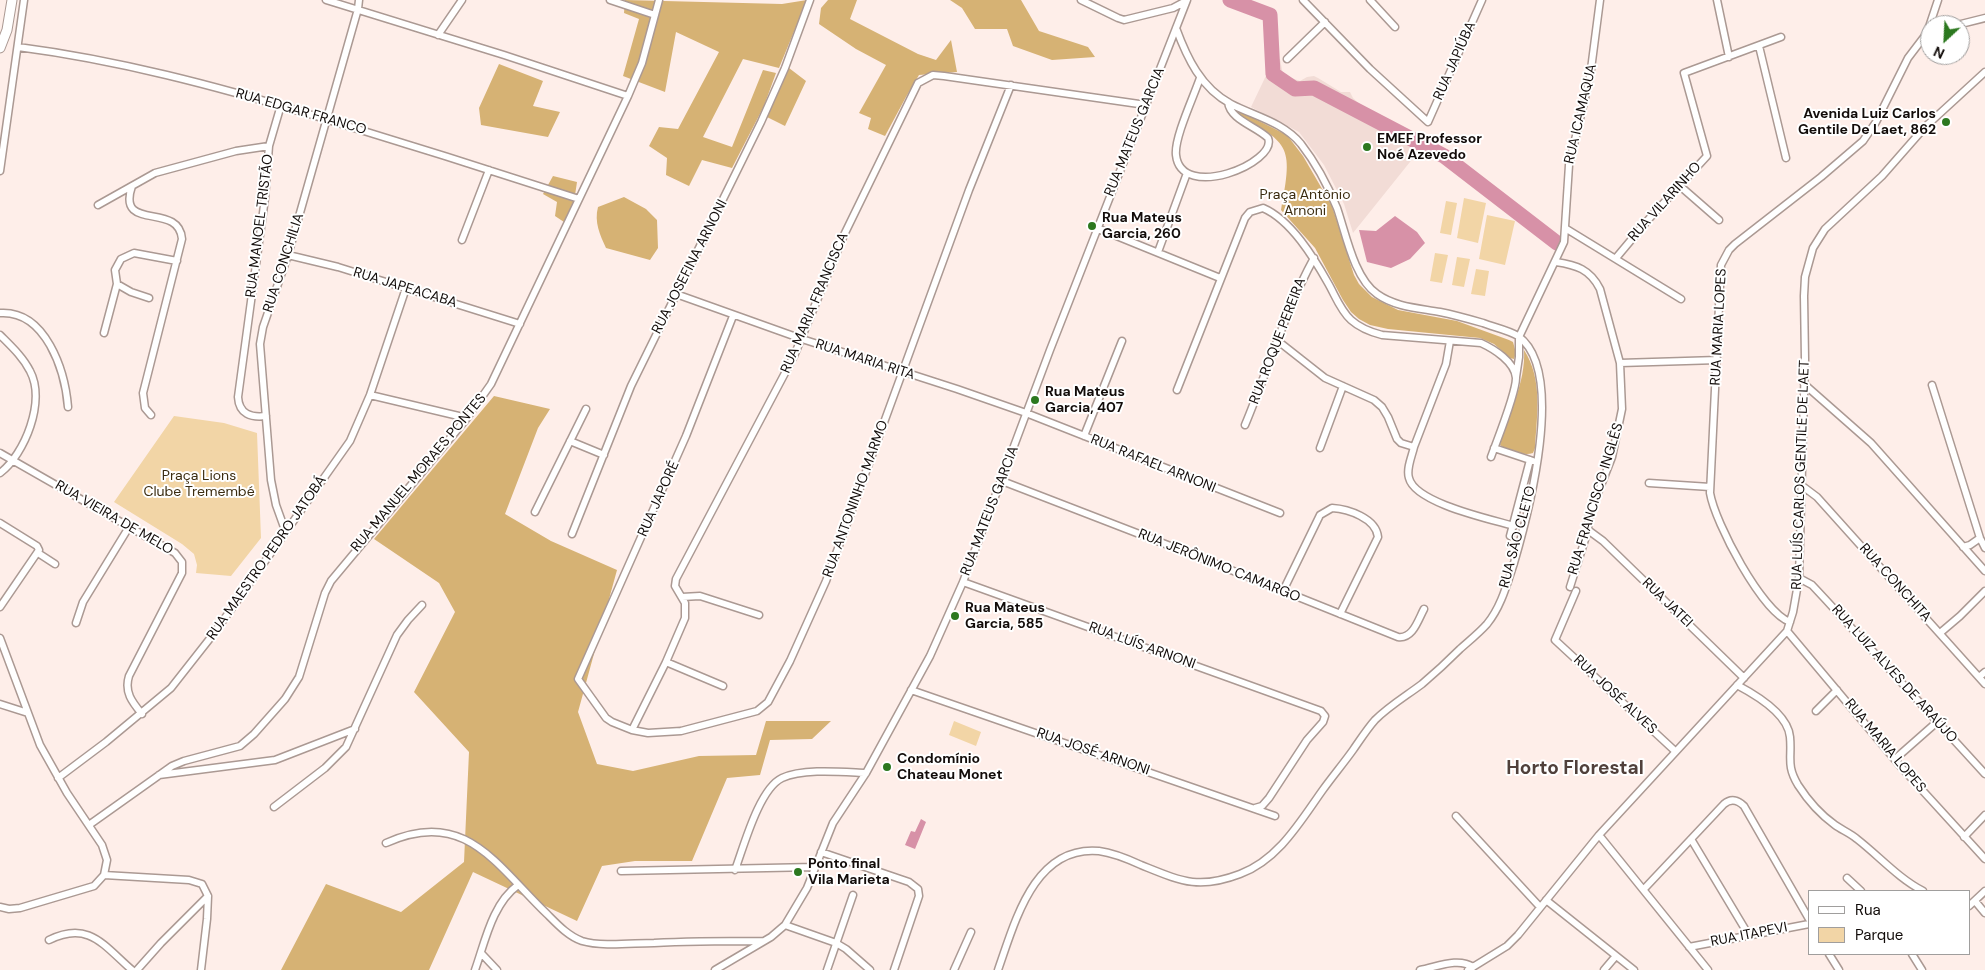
<!DOCTYPE html>
<meta charset="utf-8">
<style>
body{margin:0}
#map{position:relative;width:1985px;height:970px;overflow:hidden;background:#feeee9;font-family:"DM Sans",sans-serif}
canvas{display:block}
.legend{position:absolute;left:1808px;top:890px;width:162px;height:65px;box-sizing:border-box;background:#fff;border:1px solid #a09e9d;margin:0;padding:6px 9px;list-style:none;font-size:15px;color:#120c0a}
.legend li{display:flex;align-items:center;gap:10px;height:25px}
.legend b{width:25px;border:1px solid #a09e9d}
.north{position:absolute;left:1920px;top:15px;width:50px;height:50px;box-sizing:border-box;background:#fff;border:1px solid #a09e9d;border-radius:50%;rotate:205deg;font-size:14px;font-weight:700;line-height:20px;text-align:center;color:#120c0a}
.north::after{content:'';display:block;margin:auto;width:18px;height:22px;background:#2c781f;clip-path:polygon(50% 0,100% 100%,50% 72%,0 100%)}
</style>
<div id="map">
<canvas width="1985" height="970"></canvas>
<ul class="legend">
<li><b style="height:6px;background:#fff"></b>Rua</li>
<li><b style="height:14px;background:#f2d5a6"></b>Parque</li>
</ul>
<div class="north">N</div>
</div>
<script>
const ctx = document.querySelector('canvas').getContext('2d');
ctx.lineJoin = 'round';
function fill(path, color) { ctx.fillStyle = color; ctx.fill(path, 'evenodd'); }
function stroke(path, color, width, dash) { ctx.strokeStyle = color; ctx.lineWidth = width; ctx.lineCap = dash ? 'butt' : 'round'; ctx.setLineDash(dash || []); ctx.stroke(path); }
function write(font, color, halo, rows, align = 'center') {
  ctx.font = font + ' "DM Sans",sans-serif'; ctx.lineWidth = 4; ctx.setLineDash([]); ctx.textBaseline = 'middle'; ctx.strokeStyle = halo; ctx.fillStyle = color; for (const [text, x, y, turn = 0] of rows) {
    ctx.save(); ctx.translate(x, y); ctx.rotate((+turn || 0) * Math.PI / 180); ctx.textAlign = isNaN(turn) ? turn : align; if (halo) ctx.strokeText(text, 0, 0); ctx.fillText(text, 0, 0); ctx.restore();
  }
}
fill(new Path2D(`
 M1280,59L1283,75L1300,81L1307,77L1314,76L1318,78L1341,92H1350L1353,98L1365,109L1398,130L1426,142L1353,233L1344,204L1324,165L1299,132L1251,107L1273,61Z`), '#f2dcd6');
fill(new Path2D(`
 M1464,198L1486,203L1478,243L1457,238Z
 M1446,201L1457,203L1451,235L1440,233Z
 M1487,215L1515,221L1505,265L1479,259Z
 M1435,253L1448,255L1442,283L1430,281Z
 M1457,257L1470,259L1464,287L1452,285Z
 M1476,269L1489,271L1485,296L1471,294Z
 M174,416L224,423L257,433L261,538L231,576L196,573L197,565L194,554L182,544L114,502Z
 M954,721L981,732L976,746L949,735Z`), '#f2d5a6');
fill(new Path2D(`
 M625,0L782,4L807,0L779,68L743,59L703,137L732,147L763,70L776,73L764,106L732,168L702,160L689,186L666,175L667,158L649,146L659,127L678,129L719,52L676,32L665,92L623,76L639,19L624,13Z
 M828,0H857L850,19L918,54L936,60L951,40L957,72L919,75L906,97L885,136L868,129L871,118L859,113L886,65L856,49L819,24L821,8Z
 M950,0H1021L1039,31L1088,47L1095,57L1052,60L1013,46L1007,29H975L962,8Z
 M499,64L543,81L533,106L560,112L548,137L481,125L479,108Z
 M789,68L806,81L785,126L767,117Z
 M1231,107L1287,135L1303,156L1332,206L1354,275L1359,284L1372,297L1398,310L1457,321L1509,340L1513,342L1516,353L1514,359L1510,358L1494,344L1480,338L1388,329L1370,325L1359,319L1351,312L1343,300L1315,248L1281,210C1294,143 1289,144 1232,111Z
 M553,176L577,182L574,202L564,222L555,216L557,202L543,194Z
 M624,197L646,209L657,220L658,248L650,260L606,248C600,235 594,222 598,207Z
 M1524,350C1543,379 1537,415 1535,448L1533,453C1524,456 1508,451 1500,445C1508,414 1526,383 1524,350Z
 M494,396L550,409L538,428L505,514L551,541L617,570L578,712L597,764L633,771L699,756L756,755L766,721H831L812,739L770,740L760,775L727,778L692,861H635L602,866L577,921L473,872L429,970H281L326,884L401,912L464,862L469,752L414,692L455,612L439,583L374,539Z`), '#d6b274');
fill(new Path2D(`
 M1395,216L1417,232L1425,243L1410,259L1391,268L1367,262L1359,230L1376,231Z
 M921,819L926,822L915,849L905,845L911,831L915,832Z`), '#d791a7');
stroke(new Path2D(`
 M1230,0L1270,15L1273,74L1295,89L1314,88L1444,156L1557,243`), '#d791a7', 15);
const minor = new Path2D(`
 M326,0L504,55L628,96
 M610,0L655,15
 M1081,0L1118,18L1124,20L1173,8L1186,1
 M1303,0L1370,69L1428,122L1482,0
 M1370,0L1395,27
 M1717,0L1729,57
 M1957,25L1985,18
 M1927,33L1938,0
 M438,35L462,0
 M1759,46L1786,158
 M18,47C118,60 216,86 312,115C401,142 490,170 579,199
 M1287,59L1325,22
 M1200,78C1194,96 1174,138 1176,155C1181,202 1278,163 1268,138C1256,126 1230,120 1228,102
 M0,171L24,0
 M132,186C116,233 179,201 182,239L143,393L145,408L151,415
 M1680,186L1719,220
 M98,205L155,173L236,151L269,146
 M1097,228L1220,278
 M1565,228L1681,299
 M462,240L489,170
 M1158,252L1187,173
 M288,255L338,267L520,324
 M1616,258L1647,221L1707,156L1684,73L1781,37
 M1556,262C1576,265 1590,269 1600,289L1620,363L1622,409L1612,457L1589,516L1588,530L1570,587
 M676,294L802,339L957,389L1026,413L1280,513
 M149,298L131,292L117,284L115,270L121,259L134,253L177,261
 M0,313C46,310 65,371 68,407
 M733,316L686,436L578,679L606,718L612,722L632,730L648,733L681,731L757,711L768,702L790,661L826,581L969,190L1011,85
 M104,333L117,284
 M0,335C11,346 23,357 30,371C46,401 25,454 0,473
 M1278,341L1325,378L1374,400L1382,407L1388,417L1397,439L1401,443L1414,447C1412,456 1406,469 1409,478C1415,503 1490,519 1514,526
 M1620,363L1718,360
 M1516,377L1519,357V337L1564,242L1569,165L1590,77L1600,0
 M1804,384L1871,443L1985,571
 M1932,385L1980,538L1985,548
 M1177,390L1245,218L1250,212L1263,208C1291,220 1314,258 1328,283C1335,295 1340,310 1351,320C1360,328 1370,332 1382,335L1481,343C1494,349 1515,362 1516,378C1516,394 1497,440 1491,457
 M370,395L467,418
 M266,416C251,418 239,414 238,397L265,198L269,146L281,105
 M1245,425C1268,370 1285,311 1314,258
 M1084,436L1122,341
 M570,441L604,455
 M1414,447L1446,364L1450,341
 M1320,448L1343,386
 M1494,448L1533,461
 M0,453L175,553L182,562V573L129,676C124,692 132,702 142,714
 M1002,481L1191,554L1398,637C1413,639 1418,620 1424,609
 M1649,483L1710,487
 M1801,485L1817,497L1985,684
 M535,512L586,409
 M0,523L37,546L39,550L0,607
 M285,530L276,505L271,480L260,344L263,327L288,255L358,9L359,0
 M1588,530L1603,541L1744,678
 M572,534L631,386L761,122L785,68L810,0
 M1510,536L1530,460
 M1963,547L1970,545L1980,538
 M38,553L55,564
 M1799,578L1812,585L1826,600L1985,774
 M963,582L1321,711L1325,716L1323,722L1307,740L1269,798L1262,806L1255,808
 M1283,591L1320,515L1332,508C1348,509 1376,518 1378,537L1340,614
 M1576,591L1555,640L1675,751
 M682,597L700,596L759,615
 M1790,622C1762,612 1715,523 1710,493L1721,265L1729,250L1735,244L1821,177L1863,141L1876,122L1908,58L1927,33L1930,32
 M76,623L83,602L129,527
 M1787,631L1902,768L1985,859
 M1940,633L1960,616L1985,591
 M0,638L40,745L67,793L102,845L107,860L104,875L94,886L20,908L9,909L0,907
 M666,662L723,686
 M1979,677L1985,672
 M1737,685C1756,695 1788,714 1790,737C1792,758 1786,765 1798,785C1807,799 1821,815 1835,825C1842,830 1850,833 1857,839C1879,856 1898,878 1923,891
 M911,690L1275,816
 M0,704L28,713
 M1816,711L1837,690
 M632,730L666,662L685,618V603L675,586L676,579L794,356L844,235L918,83L933,75L944,76L1146,105
 M1895,759L1937,722
 M159,775L275,760L355,729
 M58,778L106,742L171,688L215,632L350,441L370,395L406,288
 M274,807L325,768L346,747L397,635L408,620L422,605
 M1456,816L1540,907
 M89,825L172,766L184,761L240,746L254,734L285,699L299,677L325,593L331,581L467,418L491,384L628,96L642,63L659,0
 M1599,835L1708,970
 M1964,837L1985,815
 M1691,839L1748,934
 M386,843C465,807 496,865 547,914C557,924 568,936 582,941C602,947 633,943 654,943C691,941 727,941 764,941
 M821,852L909,882L918,889L919,896L894,970
 M735,870C744,846 759,789 782,778C803,768 843,772 866,773
 M621,871L815,867
 M104,875L189,880L202,884L208,896L207,919L201,970
 M1847,878L1861,891
 M1644,889L1724,804C1731,798 1738,800 1744,806L1809,919
 M1546,900L1634,970
 M1975,901L1985,913
 M1969,906L1985,891
 M785,925L836,943L846,949L870,970
 M49,940C89,920 104,946 132,970
 M1689,947L1809,924
 M481,953L497,970
 M1829,954L1839,970
 M1912,954L1922,970
 M137,970L161,943L208,896
 M475,970C485,942 492,904 518,885
 M715,970L771,937L785,925L807,888L833,823L866,773L930,656L963,582L1050,350L1187,0
 M827,970L853,895
 M954,970L971,932
 M998,970C1015,922 1034,845 1099,851C1114,853 1128,859 1141,865C1181,881 1198,890 1240,874C1278,860 1300,822 1322,791C1332,777 1343,764 1353,750C1360,740 1367,729 1375,720C1389,706 1406,696 1422,684C1435,673 1448,661 1460,649C1469,641 1479,633 1487,624C1501,607 1507,584 1514,563C1528,515 1567,371 1518,336C1508,330 1493,327 1483,323C1469,319 1455,315 1440,312C1418,308 1395,307 1377,294C1354,278 1346,234 1337,208C1328,186 1315,162 1301,144C1283,122 1254,116 1231,104C1201,88 1187,58 1176,28
 M1420,970C1437,967 1458,957 1473,967
 M1468,970L1507,946L1518,935L1599,835L1787,631L1793,612L1799,578L1805,359L1804,296L1805,277L1813,248L1825,229L1882,176L1925,127L1985,72
 M1604,970L1615,957`);
const secondary = new Path2D(`
 M0,48L7,30L12,0`);
stroke(minor, '#ab9993', 9);
stroke(secondary, '#ab9993', 11);
stroke(minor, '#fff', 6);
stroke(secondary, '#fff', 9);
for (const [x, y, r, color] of [
 [1946,122,5,"#2c781f"],
 [1367,147,5,"#2c781f"],
 [1092,226,5,"#2c781f"],
 [1035,400,5,"#2c781f"],
 [955,616,5,"#2c781f"],
 [887,767,5,"#2c781f"],
 [798,872,5,"#2c781f"]
]) { const dot = new Path2D(); dot.arc(x, y, r, 0, 2 * Math.PI); ctx.fillStyle = color; ctx.fill(dot); stroke(dot, '#fff', 2); }
write('14px', '#120c0a', '#fff', [
 ["RUA JAPIÚBA",1455,61,-66],
 ["RUA EDGAR FRANCO",301,112,16],
 ["RUA ICAMAQUA",1581,114,-77],
 ["RUA MATEUS GARCIA",1135,132,-68],
 ["RUA VILARINHO",1665,202,-48],
 ["RUA MANOEL TRISTÃO",260,226,-83],
 ["RUA CONCHILIA",284,263,-72],
 ["RUA JOSEFINA ARNONI",690,267,-63],
 ["RUA JAPEACABA",405,288,17],
 ["RUA MARIA FRANCISCA",815,303,-67],
 ["RUA MARIA LOPES",1719,327,-87],
 ["RUA ROQUE PEREIRA",1278,341,-69],
 ["RUA MARIA RITA",865,360,18],
 ["RUA RAFAEL ARNONI",1153,464,22],
 ["RUA MANUEL MORAES PONTES",419,473,-50],
 ["RUA LUÍS CARLOS GENTILE DE LAET",1801,475,-88],
 ["RUA JAPORÉ",659,499,-66],
 ["RUA ANTONINHO MARMO",856,499,-70],
 ["RUA FRANCISCO INGLÊS",1596,499,-73],
 ["RUA MATEUS GARCIA",990,511,-69],
 ["RUA VIEIRA DE MELO",114,518,30],
 ["RUA SÃO CLETO",1518,537,-75],
 ["RUA MAESTRO PEDRO JATOBÁ",267,558,-55],
 ["RUA JERÔNIMO CAMARGO",1219,566,22],
 ["RUA CONCHITA",1895,583,48],
 ["RUA JATEI",1667,603,44],
 ["RUA LUÍS ARNONI",1142,646,20],
 ["RUA LUIZ ALVES DE ARAÚJO",1894,674,48],
 ["RUA JOSÉ ALVES",1615,695,43],
 ["RUA MARIA LOPES",1885,746,50],
 ["RUA JOSÉ ARNONI",1093,752,19],
 ["RUA ITAPEVI",1749,935,-11]
]);
write('bold 14px', '#120c0a', '#fff', [
 ["Avenida Luiz Carlos",1936,114,"right"],
 ["Gentile De Laet, 862",1936,130,"right"],
 ["EMEF Professor",1377,139],
 ["Noé Azevedo",1377,155],
 ["Rua Mateus",1102,218],
 ["Garcia, 260",1102,234],
 ["Rua Mateus",1045,392],
 ["Garcia, 407",1045,408],
 ["Rua Mateus",965,608],
 ["Garcia, 585",965,624],
 ["Condomínio",897,759],
 ["Chateau Monet",897,775],
 ["Ponto final",808,864],
 ["Vila Marieta",808,880]
], 'left');
write('14px', '#3b2c10', '#fff', [
 ["Praça Antônio",1305,195],
 ["Arnoni",1305,211],
 ["Praça Lions",199,476],
 ["Clube Tremembé",199,492]
]);
write('bold 19px', '#50403b', '#fff', [
 ["Horto Florestal",1575,769]
]);
</script>
